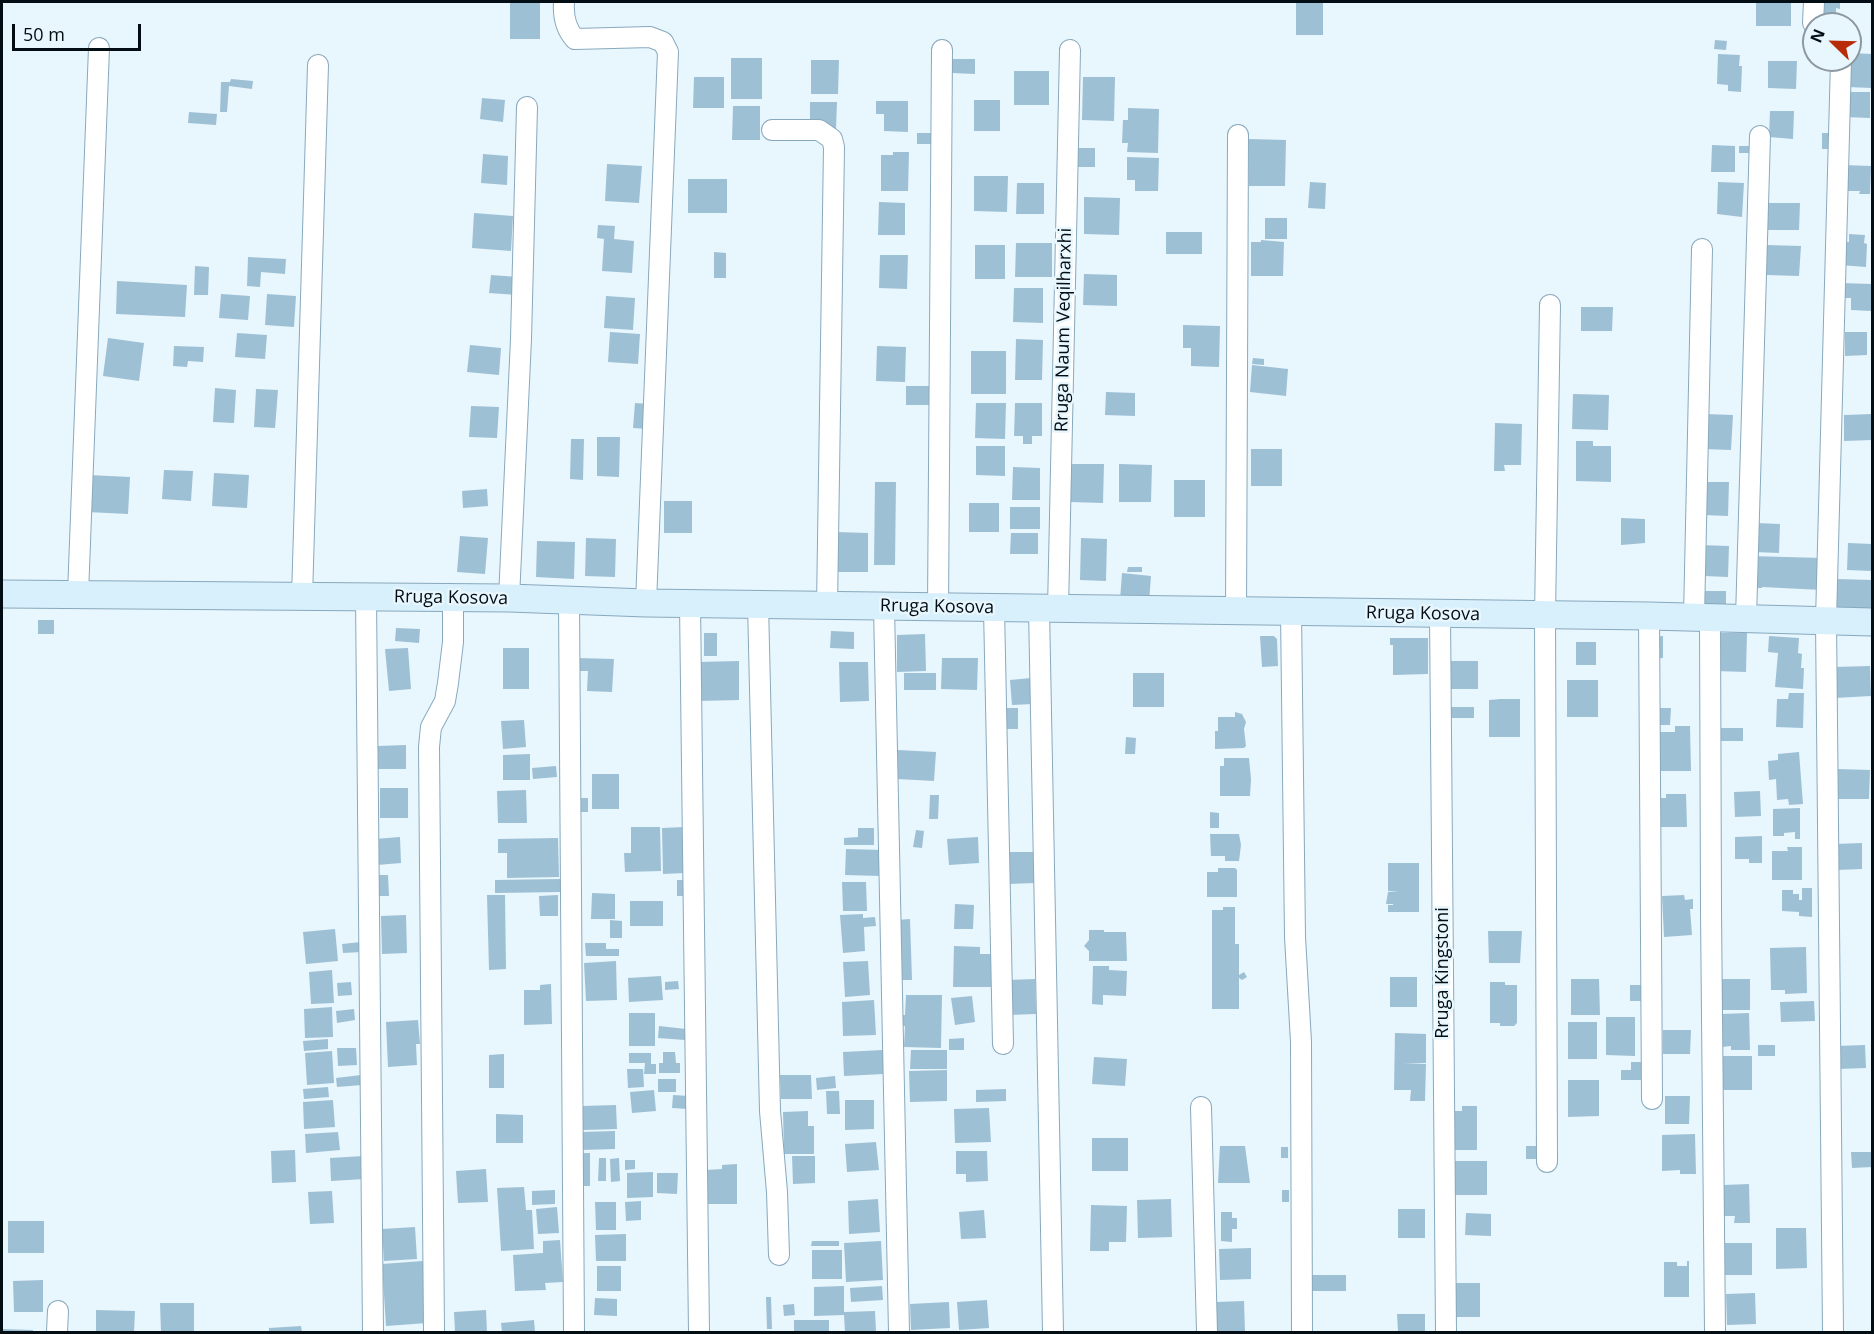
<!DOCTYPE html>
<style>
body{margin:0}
#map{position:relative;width:1874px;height:1334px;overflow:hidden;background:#e8f6fe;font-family:"Open Sans",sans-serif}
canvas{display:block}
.frame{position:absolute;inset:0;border:3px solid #030d14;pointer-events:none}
.north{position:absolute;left:1802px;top:12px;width:60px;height:60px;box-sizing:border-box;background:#e8f6fe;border:2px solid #8c99a0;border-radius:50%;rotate:293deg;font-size:16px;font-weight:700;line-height:24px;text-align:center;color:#030d14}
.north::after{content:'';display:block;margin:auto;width:21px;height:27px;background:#b82d08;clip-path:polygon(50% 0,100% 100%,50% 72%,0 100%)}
.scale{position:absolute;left:12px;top:24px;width:129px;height:27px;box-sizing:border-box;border:3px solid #030d14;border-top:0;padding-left:8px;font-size:18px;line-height:21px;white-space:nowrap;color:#030d14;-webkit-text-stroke:4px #e8f6fe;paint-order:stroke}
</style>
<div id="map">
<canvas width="1874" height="1334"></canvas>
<div class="frame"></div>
<div class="north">N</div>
<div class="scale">50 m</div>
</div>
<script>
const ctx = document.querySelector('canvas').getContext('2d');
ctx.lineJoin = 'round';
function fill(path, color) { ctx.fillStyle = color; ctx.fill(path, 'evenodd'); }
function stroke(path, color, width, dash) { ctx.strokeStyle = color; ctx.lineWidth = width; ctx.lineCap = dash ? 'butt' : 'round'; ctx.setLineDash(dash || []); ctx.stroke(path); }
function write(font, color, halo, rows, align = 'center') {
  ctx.font = font + ' "Open Sans",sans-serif'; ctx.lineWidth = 5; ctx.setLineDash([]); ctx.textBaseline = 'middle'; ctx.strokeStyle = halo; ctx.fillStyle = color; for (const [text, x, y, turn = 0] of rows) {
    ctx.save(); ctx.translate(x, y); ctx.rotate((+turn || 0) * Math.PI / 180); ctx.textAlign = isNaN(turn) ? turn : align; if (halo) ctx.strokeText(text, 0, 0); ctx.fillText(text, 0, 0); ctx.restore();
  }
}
fill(new Path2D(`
 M510,2H540V39H510Z
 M1296,2H1323V35H1296Z
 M1756,2H1791V26H1756Z
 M1820,2H1840V9L1836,8V13H1820Z
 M1715,40L1727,41L1726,50L1714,49Z
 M1850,53L1872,54V88L1847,87Z
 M1718,54L1740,55L1739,66H1742L1741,92L1728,91V85L1717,84Z
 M731,58H762V99H731Z
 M952,59H975V74L952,73Z
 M811,60H839L838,94H811Z
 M1768,61H1797L1796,89L1768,88Z
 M1014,71H1049V105H1014Z
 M694,77H724V108H693Z
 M1083,77H1115L1114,121L1082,120Z
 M231,79L253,81L252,89L229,86L227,112H220L221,82H230Z
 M1844,92H1870V118L1844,117Z
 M482,98L505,100L503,122L480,119Z
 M974,100H1000V131H974Z
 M876,101H908V132L884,131V114H876Z
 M810,102H837L836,129H810Z
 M733,106H760V140H732Z
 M1128,108L1159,109L1158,153L1127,152L1128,143H1122L1123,120H1128Z
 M1770,111H1794L1793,139L1769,137Z
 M189,112L217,114L216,125L188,123Z
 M917,133H937V144H917Z
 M1822,133H1833L1832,149H1822Z
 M1249,139L1286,140L1285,186H1249Z
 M1712,145L1735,146V172H1711Z
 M1739,146H1753V153H1739Z
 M1072,148H1095V167H1072Z
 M893,152H909L908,191H881V155H893Z
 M483,154L508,156L507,185L481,183Z
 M1127,157L1159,158L1158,191H1135V180H1127Z
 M607,164L642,166L639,203L605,201Z
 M1844,165L1871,166L1870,194H1859L1860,191H1843Z
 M974,176H1008L1007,212L974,211Z
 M688,179H727V213H688Z
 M1310,182L1326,183L1325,209L1308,208Z
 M1718,182L1744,183L1742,217L1717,214Z
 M1017,183H1044V214H1016Z
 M1084,197L1120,198L1119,235L1084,234Z
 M879,202L905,203V235H878Z
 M1768,203H1800L1799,230H1768Z
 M474,213L513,216L511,251L472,248Z
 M1265,218H1287V239H1265Z
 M598,225L615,226L614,239L634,241L632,273L602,271L604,239L597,238Z
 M1166,232H1202V254H1166Z
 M1849,234L1865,235L1864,243L1867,244L1866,267L1840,265L1842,242H1849Z
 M1261,240L1284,242L1283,276H1251V242H1261Z
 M1016,243H1052V277H1015Z
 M975,245H1005V279H975Z
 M1767,245L1801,246L1799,276L1766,275Z
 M714,252L726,253V278H714Z
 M880,255H908L907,289L879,288Z
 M248,257L286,259L285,274L261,272L260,287L247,286Z
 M195,266L209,267L208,295H194Z
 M1084,274L1117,275V306L1083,305Z
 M491,275L518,277L517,295L489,293Z
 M117,281L187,285L185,317L116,314Z
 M1840,283L1872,284V311L1851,310V298H1840Z
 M1014,288H1043V323L1013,322Z
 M221,294L250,296L248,320L219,318Z
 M267,294L296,296L294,327L265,325Z
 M606,296L635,298L633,330L604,328Z
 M1581,307H1613L1612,331H1581Z
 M1183,325L1220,326L1219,367L1191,366V348H1183Z
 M610,332L640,334L638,364L608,362Z
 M1845,332H1867V355L1845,356Z
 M237,333L267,335L265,359L235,357Z
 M108,338L144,343L139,381L103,376Z
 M1016,339L1043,340L1042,380H1015Z
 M470,345L501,348L499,375L467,372Z
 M174,346L204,347L203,362L188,361L187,367L173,366Z
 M877,346L906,347L905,382L876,381Z
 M971,351H1006V394H971Z
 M1253,358L1264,359V365L1252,364Z
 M1252,365L1288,369L1286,396L1250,392Z
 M906,386H933V405H906Z
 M215,388L236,390L234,423L213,422Z
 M256,389L278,390L275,428L254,427Z
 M1106,392L1135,393V416L1105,415Z
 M1573,394L1609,395L1608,430L1572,429Z
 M635,403L649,404L648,429L633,428Z
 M976,403H1006L1005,439L975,438Z
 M1015,403H1042V436H1032V444H1023V436H1014Z
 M471,406L499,407L497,438L469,437Z
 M1705,414L1733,415L1731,450L1703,449Z
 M1872,414V440L1844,441V415Z
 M1495,423L1522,424L1521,465H1504L1505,471H1494Z
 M597,437H620L619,477L597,476Z
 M571,439H584L583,480L570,479Z
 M1576,441H1593V446H1611V482L1576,481Z
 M976,446H1005V476L976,475Z
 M1251,449H1282V486H1251Z
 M1071,464H1104L1103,503L1070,502Z
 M1119,464L1152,465L1151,502H1119Z
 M1013,467L1040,468V500H1012Z
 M164,470L193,471L191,501L162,499Z
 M214,473L249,475L247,508L212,506Z
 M88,475L130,477L128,514L87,512Z
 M1174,480H1205V517H1174Z
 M875,482H896L895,565H874Z
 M1704,482H1729L1728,516L1703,515Z
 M487,489L488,506L463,508L462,491Z
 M664,501H692V533H664Z
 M969,503H999V532H969Z
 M1010,507H1040V529H1010Z
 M1621,518L1645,519V543L1621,545Z
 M1756,523L1780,524L1779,553L1755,552Z
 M836,532L868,533V572H836Z
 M1011,533H1038V554H1010Z
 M460,536L488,538L485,574L457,572Z
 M586,538L616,539L615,577L585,576Z
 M1081,538L1107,539L1106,581L1080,580Z
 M537,541L575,542L574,579L536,577Z
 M1848,543L1872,544V571L1847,570Z
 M1699,545L1729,546L1728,577L1704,576Z
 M1749,556L1823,558L1822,590L1762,587V588H1748Z
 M1128,567H1142V572H1127Z
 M1122,573L1151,576L1149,602L1120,600Z
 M1837,579L1872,580V610L1836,609Z
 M1699,591H1726V609L1698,608Z
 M38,620H54V634H38Z
 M396,628L420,629L419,643L395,641Z
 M831,631L854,632V649L830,648Z
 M704,633H717V656H704Z
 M1715,633H1747L1746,672L1716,671Z
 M925,634L926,671L897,672V635Z
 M1260,636H1274L1277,639L1278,666L1262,667Z
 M1663,636V658L1654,659L1653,637Z
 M1769,636L1799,638L1798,653L1802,654L1801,668H1804L1803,689L1775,687L1778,653L1768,652Z
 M1390,638H1428V674L1393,675V645H1390Z
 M1576,642H1596V665H1576Z
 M408,648L411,689L389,691L385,649Z
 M503,648H529V689H503Z
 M577,658L614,659L612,692L587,691L588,671H576Z
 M942,658H978L977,690L941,689Z
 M739,661V700L698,701V662Z
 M1446,661H1478V689H1447Z
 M839,662H868L869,701L840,702Z
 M1870,666L1871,696L1835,698L1834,667Z
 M904,673H936V690H904Z
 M1133,673H1164V707H1133Z
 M1031,678L1033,704L1012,705L1010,680Z
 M1567,680H1598V717H1567Z
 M1789,693H1804L1803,728L1776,727L1777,699H1788Z
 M1500,699H1520V737H1489V700Z
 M1450,707H1474V718H1450Z
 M1004,708H1018V729H1003Z
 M1654,708H1671L1670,725H1654Z
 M1235,712L1242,714L1246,722L1244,729L1246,746L1244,748L1215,749V731H1218V717H1235Z
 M524,720L526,747L503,749L501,721Z
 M1675,726H1690L1691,771H1660L1657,732H1675Z
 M1720,728H1743V741H1720Z
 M1126,737L1136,738L1135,754H1125Z
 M406,745V769H378V746Z
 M898,750L936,752L934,781L897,779Z
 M1799,752L1803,804L1789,805L1788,799L1777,800L1776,779L1769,780L1768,761L1778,760V754Z
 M530,754V780H503V755Z
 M1224,758H1249L1251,779L1250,796H1220V766H1224Z
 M556,766L557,777L533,779L532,768Z
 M1837,769L1870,770L1869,799H1837Z
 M592,774H619V809H592Z
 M380,788H408V818H380Z
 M526,790L527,823H498L497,791Z
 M1760,791L1761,816L1735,817L1734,792Z
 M1666,794H1686L1687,827H1659V798H1666Z
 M930,795H939L938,819H929Z
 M576,798H588V812H576Z
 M1800,808V839H1795V832L1784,833V836H1773V809Z
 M1210,812L1219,813V828H1210Z
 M631,827H660L661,871L625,872L624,853H631Z
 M684,827L685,873L663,874L662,828Z
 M858,828H874V845H844V838L858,837Z
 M916,830L924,831L922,848L913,847Z
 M1210,834H1239L1241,845L1239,861H1225V856H1211Z
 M1762,836V863H1749V859H1735V837Z
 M400,837L401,863L377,865L375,839Z
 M978,837L979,863L949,865L947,839Z
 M558,838L559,877L507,878V853H498V839Z
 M1862,843V869L1836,870L1835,844Z
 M1787,847H1802V880H1772V851H1788Z
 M846,849L882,850L881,876L845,875Z
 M1007,852H1034L1035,883L1008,884Z
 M1388,863H1419V912H1388V905H1393V904H1386L1388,892H1399L1388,891Z
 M1218,868H1235L1237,870V897H1207V872H1218Z
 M376,875H388L389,896H377Z
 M561,879V892L495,893V880Z
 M677,880H688V896H677Z
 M842,882H866L867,911H843Z
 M1802,888H1812V917L1799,916V912L1782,911V890H1793V894H1799V900H1802Z
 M592,893L615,894V919H591Z
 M487,895H505L506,969L489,970Z
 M558,895V916H540L539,896Z
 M1684,895L1685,900L1693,899V909H1690L1692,935L1664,937L1662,896Z
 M630,901H663V926H630Z
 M955,904L974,905L973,929H954Z
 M1223,907H1235V944H1239V975L1244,972L1247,977L1242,980L1239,978V1009H1212V910H1223Z
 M863,914V918L875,917L876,926L864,927L865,951L843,953L840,915Z
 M406,915L407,953L382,954L381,916Z
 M910,919L912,980H898L896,920Z
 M610,920L622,921V938H610Z
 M335,929L338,961L306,964L303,932Z
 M1089,930H1104V932H1126L1127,961H1089V951L1084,946L1089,940Z
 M1488,931H1522L1520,963H1489Z
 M361,942L362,952L343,953L342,944Z
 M585,943H606V949H619V956H586Z
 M954,946L980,947V954H994V987H953Z
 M1806,947L1807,993L1785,994V990H1771L1770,948Z
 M616,961L617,1000L586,1001L584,963Z
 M868,961L870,995L845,997L843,962Z
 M1093,966H1109V970L1127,971L1126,996L1103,995V1005L1092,1004Z
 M332,970L334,1003L311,1004L309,972Z
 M661,976L663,1000L629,1002L628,978Z
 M1390,977H1417V1007H1390Z
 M1035,979L1036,1014L1008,1015L1007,980Z
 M1571,979H1599L1600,1015H1571Z
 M1721,979H1750V1010H1721Z
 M678,981L679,989L665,990V982Z
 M351,982L352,995L338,996L337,983Z
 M1490,982H1505V985H1517V1023L1514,1026H1500V1023H1490Z
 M551,984L552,1024L524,1025V990H540V985Z
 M1630,985H1647V1001H1630Z
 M906,995H942L941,1048L904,1047L905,1026H898V1015H905Z
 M972,996L975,1022L955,1025L951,998Z
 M874,1000L876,1035L843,1036L842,1002Z
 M1814,1001L1815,1021L1781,1022L1780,1002Z
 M332,1007L333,1037L305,1038L304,1009Z
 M354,1009L355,1020L337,1023L336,1011Z
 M629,1013H655V1046H629Z
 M1749,1013L1750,1050H1731V1046L1722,1047L1721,1014Z
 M1606,1017H1635V1056L1606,1055Z
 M418,1020L420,1044H416L417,1065L388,1067L386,1022Z
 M1568,1022H1597V1059H1568Z
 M659,1026L686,1029L685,1040L658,1038Z
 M1663,1030H1691L1690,1054H1663Z
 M1395,1033L1426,1034V1063H1404L1426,1064L1425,1101H1410L1411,1090H1394Z
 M964,1038V1050H949V1039Z
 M328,1039V1049L304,1051L303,1041Z
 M1758,1045H1775V1056H1758Z
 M1865,1045L1866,1068L1838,1069L1837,1046Z
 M337,1048H356L357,1065L338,1066Z
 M883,1050L884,1074L844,1076L843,1052Z
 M911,1050H947V1069H910Z
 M332,1051L334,1083L307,1085L305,1053Z
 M663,1052H675L676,1063H680V1073H659V1063H663Z
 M629,1053H651V1064H656V1074H644L645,1063H629Z
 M504,1054V1088H489V1055Z
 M1723,1056H1752V1090H1723Z
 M1094,1057L1127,1059L1125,1086L1092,1084Z
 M1631,1062H1649L1650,1080H1621V1070H1631Z
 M627,1069H643L644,1087L628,1088Z
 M947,1070V1101L910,1102L909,1071Z
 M361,1075L362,1085L337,1087L336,1078Z
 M780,1075H811L812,1099H781Z
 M835,1076L836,1088L817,1090L816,1078Z
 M658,1079H676V1092H658Z
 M1568,1080H1599V1116L1568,1117Z
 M328,1087L329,1097L304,1099L303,1089Z
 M1006,1089V1101L976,1102V1090Z
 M654,1090L656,1111L632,1113L630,1092Z
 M826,1091H839L840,1114H827Z
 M673,1095L689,1096L688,1109L672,1108Z
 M1665,1096H1690L1689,1124H1665Z
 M333,1100L335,1127L304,1129L303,1102Z
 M845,1100H874V1129L845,1130Z
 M616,1105L617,1129L583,1130L582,1106Z
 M1462,1106H1477V1150H1448V1111H1462Z
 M989,1108L991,1142L955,1143L954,1109Z
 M808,1111V1126H814V1154H784L783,1112Z
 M496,1114L523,1115V1143H496Z
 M615,1131V1149L581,1150V1132Z
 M338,1132L340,1150L306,1153L305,1134Z
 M1695,1134L1696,1174H1680V1170L1662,1171V1135Z
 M1092,1138H1128V1171H1092Z
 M876,1142L879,1170L847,1172L845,1144Z
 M1220,1146H1245L1250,1183H1218Z
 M1526,1146H1543L1542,1159H1526Z
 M1281,1147H1288V1158H1281Z
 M295,1150L296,1182L272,1183L271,1151Z
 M956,1151H987L988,1181L966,1182V1174H956Z
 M1851,1152H1872V1167L1852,1168Z
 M577,1153H590V1186H578Z
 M363,1156L364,1179L331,1181L330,1158Z
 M792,1156H815V1183L793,1184Z
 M599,1158H606V1181H598Z
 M619,1158L620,1181L611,1182L610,1159Z
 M625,1160H635V1169L625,1170Z
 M1455,1161H1487V1195H1455Z
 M737,1164V1204H706V1170L722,1169V1165Z
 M486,1169L488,1202L458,1203L456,1171Z
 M653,1172V1197L627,1198V1173Z
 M657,1173H678L677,1194L657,1193Z
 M1749,1184L1750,1223H1734L1735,1216H1724V1185Z
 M524,1187L526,1210H532L534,1249L501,1251L497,1188Z
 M555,1190V1204L532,1205V1191Z
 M1282,1190H1289V1202H1282Z
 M332,1191L334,1223L310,1224L308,1192Z
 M878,1199L880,1232L849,1234L848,1201Z
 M1171,1199L1172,1237L1138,1238L1137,1200Z
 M641,1201V1220L626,1221L625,1202Z
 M595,1202H616V1230H596Z
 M1091,1205L1127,1206L1126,1242H1109V1251H1090Z
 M557,1207L559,1233L538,1234L536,1209Z
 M1398,1209H1425V1238H1398Z
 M984,1210L986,1238L961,1239L959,1212Z
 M1221,1212H1232V1218H1237V1229H1232V1242L1221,1241Z
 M1466,1213L1491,1214V1236L1465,1235Z
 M8,1221H44V1253H8Z
 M415,1227L417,1259L384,1261L382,1229Z
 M1776,1228H1806L1807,1268L1776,1269Z
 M626,1234V1261H596L595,1235Z
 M560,1240L563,1282L545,1283L546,1290L515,1291L513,1255L543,1253V1241Z
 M812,1241H839V1246H811Z
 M881,1241L883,1280L846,1282L844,1243Z
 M1723,1243H1752V1275H1723Z
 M1251,1248V1279L1220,1280L1219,1249Z
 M812,1250H842V1279H812Z
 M423,1261L427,1323L386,1326L382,1264Z
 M1687,1261H1689V1297H1664V1262H1677V1266H1687Z
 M597,1266H621V1291H597Z
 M1309,1275H1346V1291H1309Z
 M43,1280V1312H14L13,1281Z
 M1455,1283H1480V1317H1455Z
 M844,1286V1312L875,1311L876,1332H845L844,1315L814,1316V1287Z
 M882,1286L883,1300L851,1302L850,1288Z
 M1755,1293L1756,1324L1727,1325L1726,1294Z
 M766,1297H771L772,1329H767Z
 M595,1298L617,1299V1316L594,1315Z
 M987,1300L989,1328L959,1330L957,1302Z
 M1244,1301L1245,1332H1216V1302Z
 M949,1302L950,1328L911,1330L910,1304Z
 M160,1303H194V1332H161Z
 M794,1304L795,1315L784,1316L783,1305Z
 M96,1310L135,1311L134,1332H96Z
 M486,1310L487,1332H455L454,1312Z
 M1397,1314H1425V1332H1398Z
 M534,1320L535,1332H502L501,1323Z
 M794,1320H829V1332H794Z
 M301,1326L302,1332H269V1328Z
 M3,1329L33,1330V1332H3Z`), '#9ec0d5');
const street = new Path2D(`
 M564,2C563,16 565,28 575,39L650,37L663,42L668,52L646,603
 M1813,23L1814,2
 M772,130H819L832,139L834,147L827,606
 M78,594L99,48
 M302,597L318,65
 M366,597L373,1332
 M509,598L521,339L527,107
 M569,601L574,1332
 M690,604L699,1332
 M758,604L770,1111L777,1192L779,1255
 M884,607L899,1332
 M938,607L942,50
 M994,608L1003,1044
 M1039,609L1053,1332
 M1058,609L1070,50
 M1236,612L1238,135
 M1291,612L1295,937L1301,1042L1302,1332
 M1440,614L1446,1332
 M1649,616L1652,1099
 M1694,617L1702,249
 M1710,617L1711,911L1715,1332
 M1746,618L1760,136
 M1201,1107L1207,1332
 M1547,1162L1545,615L1550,305
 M57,1332L58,1311
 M434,1332L429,747L431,727L445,701L448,683L453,642V598
 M1833,1332L1826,620L1841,60`);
const secondary = new Path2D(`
 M2,594L509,598L646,603L1649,616L1872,622`);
stroke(street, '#88a9bd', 22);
stroke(secondary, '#88a9bd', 29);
stroke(street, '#fff', 20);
stroke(secondary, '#d8effc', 27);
write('18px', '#030d14', '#e8f6fe', [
 ["Rruga Naum Veqilharxhi",1064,330,-89],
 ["Rruga Kosova",451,598,1],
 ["Rruga Kosova",937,607,1],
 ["Rruga Kosova",1423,614,1],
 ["Rruga Kingstoni",1443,973,-90]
]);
</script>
